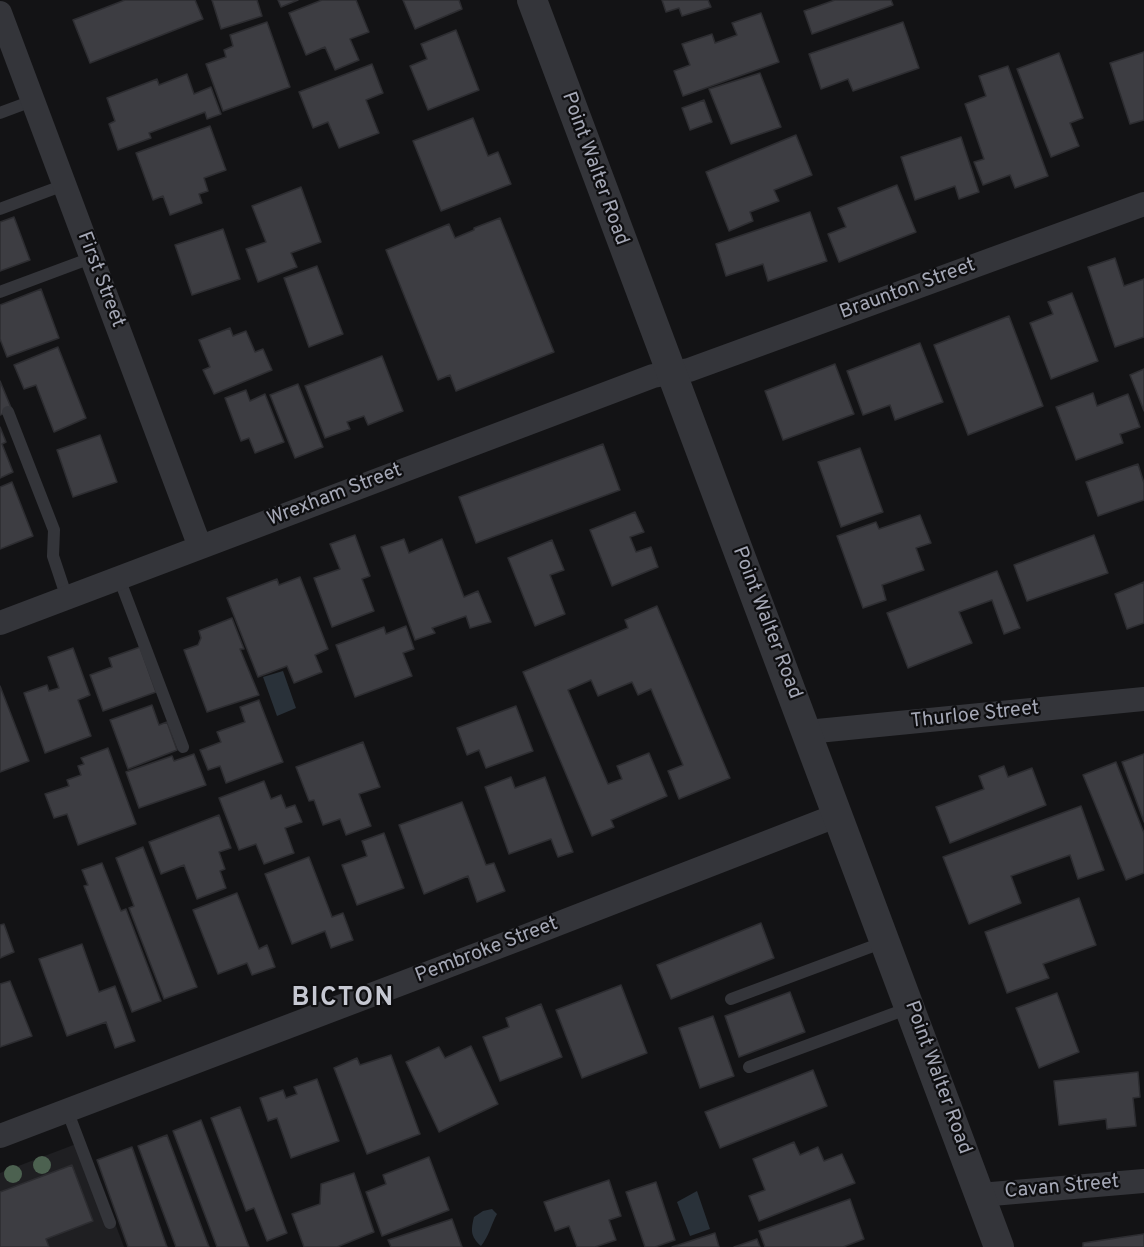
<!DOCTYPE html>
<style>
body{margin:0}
canvas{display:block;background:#131315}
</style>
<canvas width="1144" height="1247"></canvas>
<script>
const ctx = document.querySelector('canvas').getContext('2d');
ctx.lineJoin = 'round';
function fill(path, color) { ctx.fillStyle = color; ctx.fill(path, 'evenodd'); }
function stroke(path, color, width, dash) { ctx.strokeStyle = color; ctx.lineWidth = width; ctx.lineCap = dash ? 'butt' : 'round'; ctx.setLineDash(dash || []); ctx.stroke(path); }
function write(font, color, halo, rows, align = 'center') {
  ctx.font = font + ' Overpass,sans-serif'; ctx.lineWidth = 4.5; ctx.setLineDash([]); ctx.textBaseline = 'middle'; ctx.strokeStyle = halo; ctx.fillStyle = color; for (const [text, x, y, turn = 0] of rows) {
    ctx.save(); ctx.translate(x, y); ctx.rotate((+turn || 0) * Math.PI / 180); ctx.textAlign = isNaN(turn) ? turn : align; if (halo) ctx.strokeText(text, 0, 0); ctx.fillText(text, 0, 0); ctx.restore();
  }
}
fill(new Path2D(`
 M84,1141L124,1247H0V1173Z`), '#1f1f22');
fill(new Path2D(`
 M283,671L296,708L277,716L263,677Z
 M697,1191L710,1229L690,1236L677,1202Z
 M492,1209L497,1214C491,1225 489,1236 481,1246C470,1236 471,1230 474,1217L483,1211Z`), '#293139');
const building = new Path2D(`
 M125,0H195L203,19L90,63L73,20Z
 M212,0H257L262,16L221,29Z
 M278,0H298L281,7Z
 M322,0H356L369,32L350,39L359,60L335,70L325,47L306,55L289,13Z
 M403,0H459L462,9L415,29Z
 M662,0H708L711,7L682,16L679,8L666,12Z
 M835,0H891L893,5L812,34L804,11Z
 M761,13L779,62L683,96L674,71L690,65L682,44L712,34L715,43L737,35L732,23Z
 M267,22L290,87L223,111L206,64L226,57L224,50L233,46L230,35Z
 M903,22L919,68L853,91L848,79L821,89L809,54Z
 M456,30L479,90L428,110L410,66L427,59L421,44Z
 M1144,52V120L1130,124L1110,63Z
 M1059,53L1083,118L1070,123L1079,146L1051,157L1017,69Z
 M372,64L383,93L366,100L379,133L339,148L328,122L313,128L299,92Z
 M1008,66L1048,176L1015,188L1010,175L983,185L974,162L984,159L965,104L986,96L979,76Z
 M760,73L781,127L731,144L709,89Z
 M187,74L194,94L211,87L221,114L207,119L205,112L149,133L151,138L118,150L109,124L115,121L107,98L157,79L159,85Z
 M704,100L712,122L690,130L682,108Z
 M473,118L488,156L498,152L511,184L441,211L413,141Z
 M210,126L226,170L204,178L208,191L199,194L202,203L170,215L163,196L153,200L136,153Z
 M796,135L812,175L774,190L779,201L750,212L753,221L729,231L706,172Z
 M961,137L979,192L959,199L955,186L915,200L901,157Z
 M897,185L916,232L839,262L828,234L846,227L838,208Z
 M301,187L321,242L291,253L297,267L258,282L246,249L266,242L252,206Z
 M810,212L827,261L768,281L763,264L726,276L716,244Z
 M14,217L30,260L0,271V222Z
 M500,218L554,352L456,391L450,375L438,380L386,250L449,224L455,238L474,230V228Z
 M223,229L240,279L192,295L175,245Z
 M1115,258L1124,286L1144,279V337L1115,347L1088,267Z
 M317,266L343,334L309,347L284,278Z
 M41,289L59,338L7,357L0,339V305Z
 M1072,293L1098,361L1051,379L1030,323L1053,314L1048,302Z
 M1009,316L1043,406L968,435L934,345Z
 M230,328L233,336L246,331L255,352L263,349L272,370L214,394L203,370L210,367L199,340Z
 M920,343L943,402L895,420L890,405L863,415L847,371Z
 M58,347L86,418L54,432L36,385L24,389L14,365Z
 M382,356L403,411L368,425L364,416L347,422L350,429L325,438L305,386Z
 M835,364L854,414L783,440L765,391Z
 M1144,369V411L1130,375Z
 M0,381L12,410L0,415Z
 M298,384L323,447L295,458L270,395Z
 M246,390L250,401L265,394L284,442L255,453L249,438L241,441L225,398Z
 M1093,393L1097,406L1128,394L1140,427L1120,434L1123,443L1076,460L1056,407Z
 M0,427L6,442L2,444L13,472L0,478Z
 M100,435L117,482L73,497L57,450Z
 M603,444L620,490L476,543L459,497Z
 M860,448L883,512L841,527L818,462Z
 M1138,464L1144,483V500L1098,516L1086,482Z
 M12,482L33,536L0,549V487Z
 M635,512L644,532L630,537L636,552L651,547L658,567L612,586L590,530Z
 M920,515L931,543L916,548L924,570L882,585L886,600L863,608L837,536L876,522L879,529Z
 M355,535L370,576L362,579L374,611L332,627L314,578L340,569L330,544Z
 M1094,535L1108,573L1027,601L1014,565Z
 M404,539L409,553L442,539L464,597L478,591L491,622L470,628L466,616L432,628L435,633L415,640L381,547Z
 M552,540L564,570L550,575L565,614L535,626L508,558Z
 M997,571L1020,628L1004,634L992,600L959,612L972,643L908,668L887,613Z
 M300,577L328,649L315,655L322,672L294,683L287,666L258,677L227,598L277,579L279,585Z
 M1144,582V623L1127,629L1115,594Z
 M657,606L730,778L679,799L668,771L683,765L651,689L638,695L632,682L598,696L591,680L568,690L608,784L622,779L617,766L649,753L667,796L611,820L614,827L592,836L523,672L628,628L625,620Z
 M232,618L244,649H240L259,695L207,712L184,650L198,645L201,638L199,631Z
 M406,626L414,649L403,653L412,676L355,697L336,645L384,627L386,634Z
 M140,647L156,692L103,711L90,675L112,667L109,658Z
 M73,648L90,695L78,700L91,736L45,753L24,693L47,685L49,691L59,688L48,657Z
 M0,686L29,761L0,772Z
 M259,700L283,762L226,783L220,766L208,770L200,750L221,742L217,732L245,722L240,707Z
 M152,705L159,725L167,722L177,750L128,769L110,720Z
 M516,706L533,751L486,768L479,750L467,755L457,728Z
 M363,742L380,787L359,794L371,826L346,835L340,819L323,825L314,800L309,801L296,767Z
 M108,748L136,824L78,845L67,814L54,818L45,794L69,786L67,780L81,775L78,766L84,764L81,758Z
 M194,754L206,785L139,808L126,772L172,756L174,761Z
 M1144,754V822L1122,762Z
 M1116,762L1144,833V873L1126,880L1083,775Z
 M1004,766L1008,777L1032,768L1046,805L950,843L936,807L984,789L979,776Z
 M511,777L515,788L545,777L573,852L558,857L551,839L509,854L485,787Z
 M264,781L271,799L281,795L286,808L295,805L302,822L285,828L294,853L264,864L256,844L239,850L219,798Z
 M462,802L486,865L494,863L505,891L477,902L468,876L424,894L399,825Z
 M1081,806L1104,870L1078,879L1070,855L1011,876L1021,903L969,924L943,857Z
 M219,815L231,848L219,852L225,869L220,871L226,888L197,899L184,865L161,874L149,842Z
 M384,833L404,888L357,905L342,865L367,856L362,841Z
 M143,847L197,987L164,999L129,908L134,906L116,858Z
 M309,857L332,917L343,913L353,940L331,948L325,931L292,944L265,874Z
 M102,863L121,911L126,909L161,1001L132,1012L84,886L88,885L82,870Z
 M237,893L259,949L267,945L275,967L252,975L247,963L218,974L193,910Z
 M1079,898L1096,945L1043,964L1049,978L1007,993L985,932Z
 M761,923L774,958L671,999L657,965Z
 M4,924L14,952L0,958V925Z
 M82,944L99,992L115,986L135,1041L115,1048L106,1022L67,1036L39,959Z
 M10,981L32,1036L0,1047V984Z
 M621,985L647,1053L582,1078L556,1010Z
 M790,992L805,1032L739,1057L725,1016Z
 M1057,993L1079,1052L1039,1068L1016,1008Z
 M541,1004L562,1057L500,1081L483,1037L509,1027L506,1018Z
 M713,1016L734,1076L700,1088L679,1028Z
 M471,1046L498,1104L439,1132L406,1062L439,1047L445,1058Z
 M391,1055L420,1134L367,1154L334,1068L357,1058L360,1065Z
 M813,1070L827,1106L720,1148L705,1112Z
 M1138,1072L1140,1097L1133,1098L1136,1126L1107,1129L1106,1119L1059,1125L1054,1081Z
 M317,1079L339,1141L291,1158L277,1118L268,1121L260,1098L283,1090L286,1098L297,1094L294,1087Z
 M240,1107L287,1233L267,1241L254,1208L246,1211L211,1118Z
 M201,1120L249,1247H217L173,1131Z
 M167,1135L209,1247H176L138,1146Z
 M794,1142L800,1155L818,1147L824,1161L842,1154L855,1183L759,1221L749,1196L765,1190L753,1159Z
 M132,1147L167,1247H128L97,1160Z
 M429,1157L449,1210L382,1236L366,1192L386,1184L383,1175Z
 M72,1165L93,1221L46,1239L49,1247H0V1192Z
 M354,1173L374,1232L337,1247H304L292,1214L320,1204L321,1184Z
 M609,1180L621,1216L609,1220L616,1240L595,1247H577L569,1226L555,1231L544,1202Z
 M656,1182L675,1240L655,1247H645L626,1192Z
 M850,1199L864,1239L843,1247H765L759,1231Z
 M452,1219L462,1247H391L388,1240Z
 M715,1233L719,1247H672Z
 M1144,1234V1247H1083V1243Z
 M757,1239L760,1247H734Z`);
fill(building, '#3d3d42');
stroke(building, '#2d2d31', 1.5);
stroke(new Path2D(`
 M0,113L32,101
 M0,209L64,185
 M0,292L91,258
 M8,412L54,530L53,556L67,598
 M119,578L183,747
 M731,999L884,942
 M749,1067L909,1008
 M67,1110L110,1223`), '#34353a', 12);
stroke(new Path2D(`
 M0,13L200,547
 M0,623L653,376L689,370L1144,204
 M807,732L1144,699
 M0,1136L529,935L838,815
 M980,1195L1144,1181`), '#34353a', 24);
stroke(new Path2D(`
 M532,0L999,1247`), '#34353a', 30);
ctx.fillStyle = '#4c6150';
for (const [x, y] of [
 [42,1165],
 [13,1174]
]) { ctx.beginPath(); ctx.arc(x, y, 9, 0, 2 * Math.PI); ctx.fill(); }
write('20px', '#a5a8b6', '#0e0e10', [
 ["Point Walter Road",594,169,70],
 ["First Street",100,280,69],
 ["Braunton Street",908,290,-20],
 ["Wrexham Street",335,496,-21],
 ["Point Walter Road",766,623,69],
 ["Thurloe Street",975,716,-6],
 ["Pembroke Street",487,951,-21],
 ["Point Walter Road",937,1078,70],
 ["Cavan Street",1062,1188,-5]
]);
ctx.letterSpacing = '1.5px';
write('bold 26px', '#c6c8d2', '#0e0e10', [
 ["BICTON",343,1000]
]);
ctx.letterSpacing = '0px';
</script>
